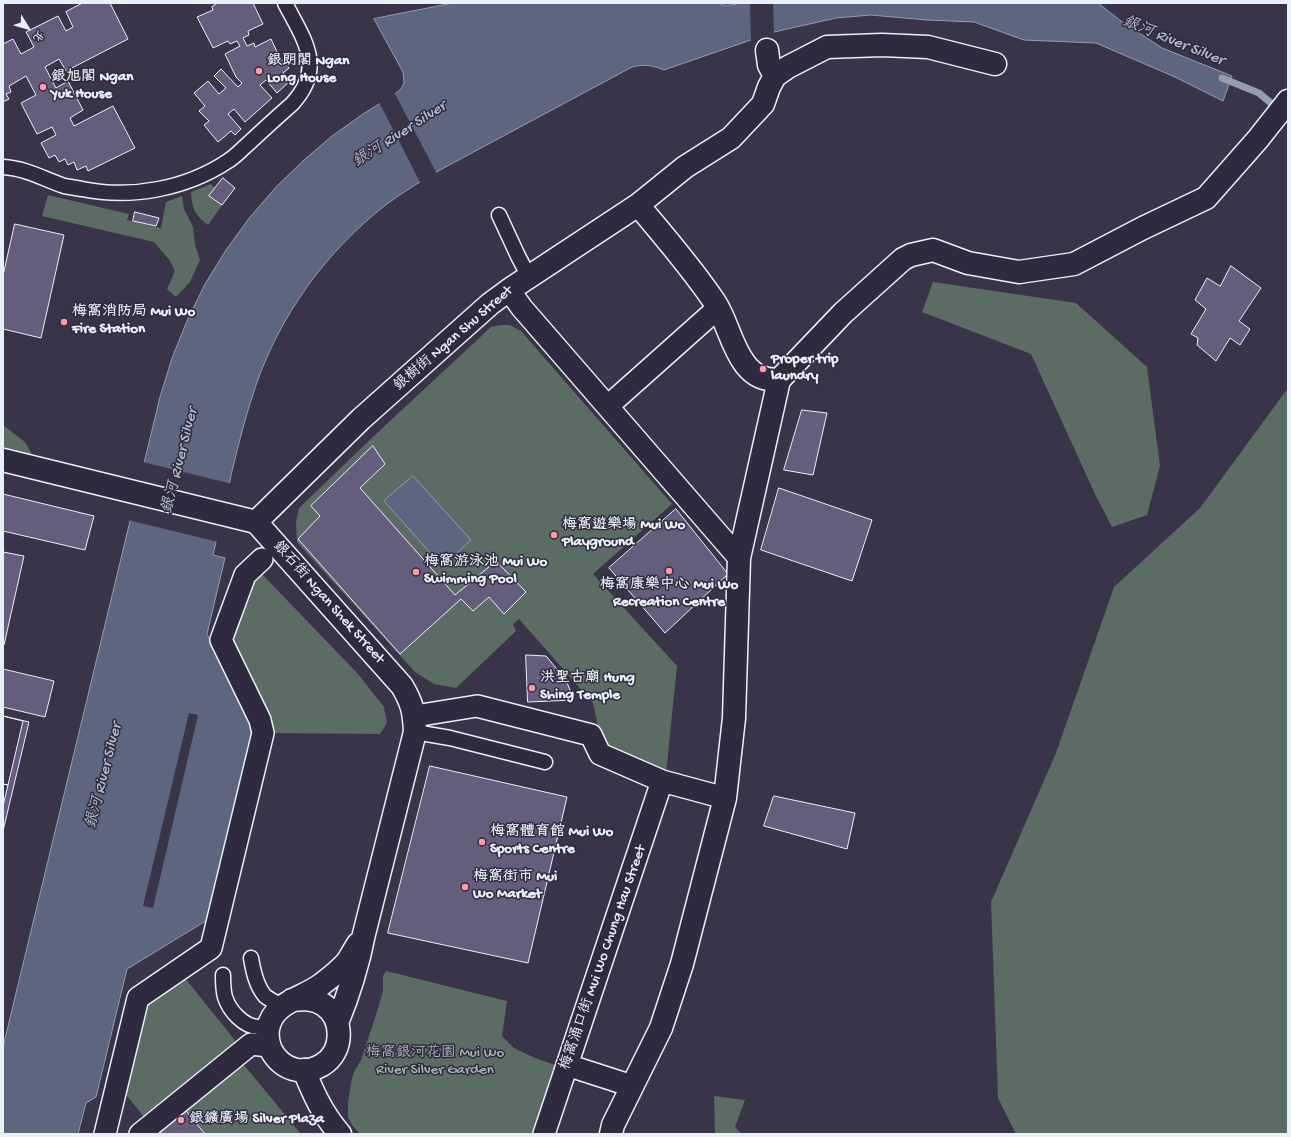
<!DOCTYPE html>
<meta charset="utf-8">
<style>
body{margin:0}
#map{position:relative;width:1291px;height:1137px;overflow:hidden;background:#3a3449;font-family:"Gochi Hand","LXGW WenKai TC",sans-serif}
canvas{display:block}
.frame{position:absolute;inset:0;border:4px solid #e8f1f8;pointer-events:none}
.north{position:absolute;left:8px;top:8px;width:40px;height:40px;-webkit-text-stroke:3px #2f2a3d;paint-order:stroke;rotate:127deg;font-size:11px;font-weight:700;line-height:16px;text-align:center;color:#e8f1f8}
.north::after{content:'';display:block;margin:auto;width:14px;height:18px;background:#e8f1f8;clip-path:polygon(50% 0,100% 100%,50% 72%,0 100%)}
</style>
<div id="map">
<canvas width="1291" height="1137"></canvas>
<div class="frame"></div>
<div class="north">北</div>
</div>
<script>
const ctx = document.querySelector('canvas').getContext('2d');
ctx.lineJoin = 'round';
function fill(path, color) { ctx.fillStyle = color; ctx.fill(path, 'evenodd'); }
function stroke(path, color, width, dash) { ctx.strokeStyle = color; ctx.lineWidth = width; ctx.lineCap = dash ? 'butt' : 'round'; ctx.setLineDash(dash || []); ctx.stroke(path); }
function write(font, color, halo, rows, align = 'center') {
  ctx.font = font + ' "Gochi Hand","LXGW WenKai TC",sans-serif'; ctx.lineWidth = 3; ctx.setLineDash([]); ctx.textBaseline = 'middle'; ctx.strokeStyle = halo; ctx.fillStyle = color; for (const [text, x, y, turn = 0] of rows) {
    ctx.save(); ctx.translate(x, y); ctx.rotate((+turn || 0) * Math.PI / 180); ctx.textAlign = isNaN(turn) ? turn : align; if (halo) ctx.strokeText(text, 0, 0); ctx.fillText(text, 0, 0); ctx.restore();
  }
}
fill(new Path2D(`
 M211,184L215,188L209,196L222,205L208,225C195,215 192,209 191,192Z
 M48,195L129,214L127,220L161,228L166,202L182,196L184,209L193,227L195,245L200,260L190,282L176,297L167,289L175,271L170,261L154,242L42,216Z
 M933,282L1076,303L1147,367L1160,466L1147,515L1112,527L1095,494L1031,354L922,312Z
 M500,325H510L521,331L672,504L593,574L677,666L666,773L602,746L593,703L519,619L513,624L516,631L456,688L434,684L415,672L297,542L296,522L299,508L376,434L491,327Z
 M1288,388V1134H1016L998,1098L991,902L1056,753L1114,587L1200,508Z
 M3,425L25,442L33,456L3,448Z
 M260,572L358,674L384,707L387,723L380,734L271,733L225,642L244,587Z
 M386,971L507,1001L502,1036L514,1048L535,1058L558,1066L535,1134H360L352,1125L348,1117V1103L351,1083L354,1072L361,1060L376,1015L383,991V976Z
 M184,977L234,1039L239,1059L301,1134H205L173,1094L144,1117L123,1091L143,1007Z
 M714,1096L745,1100L735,1127L742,1134H715Z`), '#5a6c64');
const water = new Path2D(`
 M453,3H719C725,7 733,5 739,3H1098L1121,21L1162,48L1232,76L1223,101L1175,77L1096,43L1024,40L974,22L927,20L871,15L836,18L774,32L664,70C652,65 644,64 632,67L440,170C422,181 404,191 387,204C327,250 279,316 255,388C237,442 226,499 213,555L225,558L207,634L254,732L209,919L127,969L96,1097L86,1103L78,1134H3V1047L160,397L172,358L187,321L205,284L226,250L250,217L277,186L304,160L332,136L363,114L395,94L401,89L404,83L403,72L374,19Z
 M413,476L471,540L442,566L384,501Z`);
fill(water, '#5c667e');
stroke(water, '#949eaf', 1);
fill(new Path2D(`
 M750,3H773L774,34L751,42Z
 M394,92L437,174L421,184L379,102Z
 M143,462L232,484L218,542L128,520Z
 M189,713L198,715L153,908L143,906Z`), '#3a3449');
stroke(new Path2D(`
 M1222,78L1259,93L1279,110`), '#949eaf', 7);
const building = new Path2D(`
 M83,3H110L128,39L66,71L59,59L45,67L56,88L68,81L83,110L70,118L74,126L113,106L135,148L88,171L86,166L77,170L74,162L68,165L65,159L59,162L55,155L49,158L41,143L56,135L52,127L37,134L21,103L36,95L26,76L9,86L11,92L6,94L9,99L3,102V44L13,39L21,54L34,47L26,32L58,16L66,31L73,27L66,12Z
 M218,3H253L263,24L248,31L249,35L243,38L247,46L254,43L255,47L271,39L278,54L270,58L276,65L282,59L289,68L283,73L290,81L277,93L266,80L260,85L272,98L245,122L234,109L228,114L241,129L235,135L231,131L218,142L204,125L209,121L199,111L205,106L194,93L208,81L219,94L226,88L214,76L221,69L238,87L242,83L236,77L225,54L240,46L237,41L230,44L228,41L213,48L197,17L213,10L212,7Z
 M223,178L235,188L222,205L209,196Z
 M135,212L159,218L156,226L133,221Z
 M15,224L64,235L41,338L3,329V276Z
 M1231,266L1261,288L1239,321L1250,329L1240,345L1230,338L1216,361L1197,345L1198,338L1191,334L1206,309L1195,300L1207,278L1220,286Z
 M802,410L827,413L813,475L784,470Z
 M373,446L385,464L360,488L455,595L496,561L526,592L504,614L489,597L473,611L461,599L400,654L298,539L320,516L311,506Z
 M779,488L872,520L852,581L761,550Z
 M3,494L94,516L85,550L3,531Z
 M676,509L728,574L665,633L609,568Z
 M3,552L24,556L4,645H3Z
 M526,655L546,656L566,680L574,700L528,702Z
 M3,669L54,681L45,717L3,707Z
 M3,716L23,721L8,785L3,784Z
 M3,716L29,722L3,831Z
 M430,766L567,797L528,963L388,933Z
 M3,784L8,785L3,806Z
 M774,796L855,813L847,849L764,826Z
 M183,1107L205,1134H150Z`);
fill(building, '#645d7b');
stroke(building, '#e8f1f8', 1);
const service = new Path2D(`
 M3,167C25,168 44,179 64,186C70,187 76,188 82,189C131,199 186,189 228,161C236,156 242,149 249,143C263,130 277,117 292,104C326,67 304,40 285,3
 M499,215L518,256L529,277
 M415,732L450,738L545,762
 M251,958C253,970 256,986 265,996C270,1000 276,1003 282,1006
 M223,975C223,982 223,990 225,997C229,1010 244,1028 260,1027C263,1026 266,1025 269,1024`);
const pedestrian = new Path2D(`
 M509,290L522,308L739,558
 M608,406L718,308
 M415,716L477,706L591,735L600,754L662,781L725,798
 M567,1065L632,1086
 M105,1134L138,998L211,948L263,733L260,720L221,640L245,575L262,559
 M140,1134L251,1044L269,1046
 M544,1134L662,781`);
const minor = new Path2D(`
 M767,50L769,65L775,76
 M638,205C664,236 691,267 714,301C727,320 731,346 745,364C754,376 764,380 779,380
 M256,522L361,419L490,304L509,290L638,205L685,167L731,138L763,104L769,87L775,76L788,67L827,47L882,45L928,47L995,64
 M304,1070C313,1093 323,1115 340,1134
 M611,1134L613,1125L661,1028L682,964L725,798L734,718L739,558L779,380L843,313L903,259L911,255L933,250L968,263L1019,272L1074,264L1143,228L1206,198L1258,139L1288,101`);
const tertiary = new Path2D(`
 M3,460L256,522L402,686C412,703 414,711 415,732L364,934C358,965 349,994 337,1023
 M292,1000C303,999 314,998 324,1005C344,1019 344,1052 322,1065C313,1070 303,1072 293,1069C283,1066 276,1059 271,1050C268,1043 267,1036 268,1029C273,1001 303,999 322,984C330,978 340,970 347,962C351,956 354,950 358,944`);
stroke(service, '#e8f1f8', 17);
stroke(pedestrian, '#e8f1f8', 24);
stroke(minor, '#e8f1f8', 25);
stroke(tertiary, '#e8f1f8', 25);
stroke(service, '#2f2a3d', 14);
stroke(pedestrian, '#2f2a3d', 21);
stroke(minor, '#2f2a3d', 22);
stroke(tertiary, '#2f2a3d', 22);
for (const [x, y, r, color] of [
 [259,71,4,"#ff9aa2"],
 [43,87,4,"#ff9aa2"],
 [64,322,4,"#ff9aa2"],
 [763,369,4,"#ff9aa2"],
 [554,535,4,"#ff9aa2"],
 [669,571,4,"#ff9aa2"],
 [416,572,4,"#ff9aa2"],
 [532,688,4,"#ff9aa2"],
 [482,842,4,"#ff9aa2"],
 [465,887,4,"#ff9aa2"],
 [181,1120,4,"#ff9aa2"]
]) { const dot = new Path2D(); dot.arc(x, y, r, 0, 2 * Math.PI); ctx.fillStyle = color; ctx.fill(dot); stroke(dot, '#2f2a3d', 1.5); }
write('bold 15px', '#e8f1f8', '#2f2a3d', [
 ["銀朗閣 Ngan",267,62],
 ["Long House",267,79],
 ["銀旭閣 Ngan",51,78],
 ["Yuk House",51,95],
 ["梅窩消防局 Mui Wo",72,313],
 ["Fire Station",72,330],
 ["Proper trip",771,360],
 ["laundry",771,377],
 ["梅窩遊樂場 Mui Wo",562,526],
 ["Playground",562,543],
 ["梅窩游泳池 Mui Wo",424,563],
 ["Swimming Pool",424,580],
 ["梅窩康樂中心 Mui Wo",669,586,"center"],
 ["Recreation Centre",669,603,"center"],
 ["洪聖古廟 Hung",540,679],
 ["Shing Temple",540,696],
 ["梅窩體育館 Mui Wo",490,833],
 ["Sports Centre",490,850],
 ["梅窩街市 Mui",473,878],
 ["Wo Market",473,895],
 ["銀鑛廣場 Silver Plaza",189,1120]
], 'left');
write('15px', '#e8f1f8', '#2f2a3d', [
 ["銀樹街 Ngan Shu Street",454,339,-41],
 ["銀石街 Ngan Shek Street",328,603,48],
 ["梅窩涌口街 Mui Wo Chung Hau Street",604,958,-71]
]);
write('15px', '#a8b5b5', '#2f2a3d', [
 ["梅窩銀河花園 Mui Wo",435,1054],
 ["River Silver Garden",435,1071]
]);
write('italic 16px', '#b0b9c7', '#2f2a3d', [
 ["銀河 River Silver",1173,42,22],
 ["銀河 River Silver",400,135,-33],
 ["銀河 River Silver",181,461,-76],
 ["銀河 River Silver",105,776,-76]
]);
</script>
